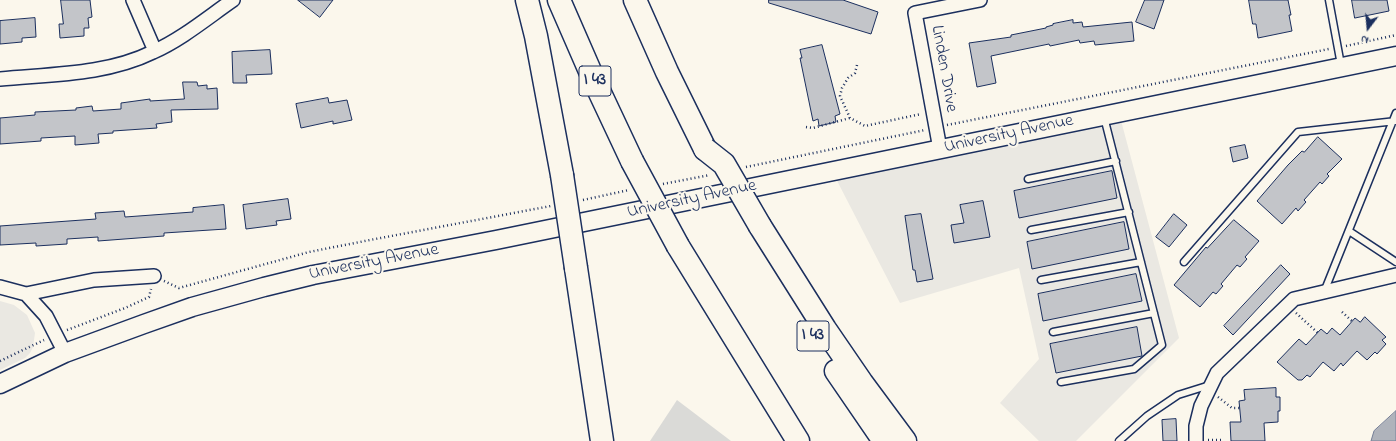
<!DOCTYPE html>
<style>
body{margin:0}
#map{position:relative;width:1396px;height:441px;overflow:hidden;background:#fbf7ec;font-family:"Indie Flower",sans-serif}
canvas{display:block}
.north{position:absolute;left:1348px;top:8px;width:40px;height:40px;-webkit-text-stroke:3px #fbf7ec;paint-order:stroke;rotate:196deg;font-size:11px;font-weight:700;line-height:16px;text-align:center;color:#1b2f5e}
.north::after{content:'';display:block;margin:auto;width:14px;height:18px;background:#1b2f5e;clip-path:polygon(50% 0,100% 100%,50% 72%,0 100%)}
</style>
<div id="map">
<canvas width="1396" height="441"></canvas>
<div class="north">N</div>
</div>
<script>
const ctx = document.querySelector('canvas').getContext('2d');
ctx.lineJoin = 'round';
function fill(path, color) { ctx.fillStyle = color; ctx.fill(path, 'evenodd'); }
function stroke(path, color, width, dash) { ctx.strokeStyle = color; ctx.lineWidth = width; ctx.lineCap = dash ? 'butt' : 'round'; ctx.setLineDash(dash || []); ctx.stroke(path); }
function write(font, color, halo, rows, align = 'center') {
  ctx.font = font + ' "Indie Flower",sans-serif'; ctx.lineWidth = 4; ctx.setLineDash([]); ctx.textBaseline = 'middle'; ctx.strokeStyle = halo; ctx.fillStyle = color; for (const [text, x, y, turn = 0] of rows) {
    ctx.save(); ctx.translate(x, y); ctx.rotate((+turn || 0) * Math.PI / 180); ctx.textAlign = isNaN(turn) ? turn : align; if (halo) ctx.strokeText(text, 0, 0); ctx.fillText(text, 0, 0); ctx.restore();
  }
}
fill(new Path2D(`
 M1119,113L1179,338L1076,441H1039L1000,403L1039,359L1019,268L900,303L832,171Z
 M0,301L14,305L27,315L35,333L33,347L30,353L25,358L0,370Z`), '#eae8e2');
fill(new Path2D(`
 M677,400L731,441H650Z`), '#dadad7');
const water = new Path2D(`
 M1396,411V441H1371L1374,431Z`);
fill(water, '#afb3bb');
stroke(water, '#747e96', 1);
const building = new Path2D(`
 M61,0H90L92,17L88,18L89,28H84V36L60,38L59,24H63Z
 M298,0H333L320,17Z
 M769,0H843L878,12L871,34L769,3Z
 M1145,0H1164L1154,29L1136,22Z
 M1249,0H1288L1291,15H1289L1292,31L1258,38L1256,24H1253Z
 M1352,0H1387L1389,11L1355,18Z
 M35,18L36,37L22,38V42L0,44V21Z
 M1073,20V23L1082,22L1083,27L1132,22L1134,41L1095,45L1094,41L1080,43L1079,40L1050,46L1049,44L991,56L996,83L977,87L969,43L1011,37V35L1046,28V27L1053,25V24Z
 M822,45L840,114L835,116L836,122L819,126L818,119L813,121L800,58H802L800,50Z
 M270,50L272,74L246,75L247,83H233L232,52Z
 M183,82H197L198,86L207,85V89L217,88L218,109L171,110L172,122L156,124L157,128L113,131V133L98,134L99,143L75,145V136L41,138V141L0,144V118L35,115V112L76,110V108L92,106L93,111L121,109V103L150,99V101L184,99Z
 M328,98L329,103L347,100L352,120L333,124V121L301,128L296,104Z
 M1318,137L1342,159L1327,174L1329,176L1322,184L1320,182L1304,200L1306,202L1298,211L1296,208L1282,224L1257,201L1288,165L1302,151L1304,152Z
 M1245,145L1248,158L1233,162L1230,148Z
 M1112,171L1117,198L1019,218L1014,191Z
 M288,199L291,219L276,221L277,225L246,229L243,205Z
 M983,201L990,237L954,243L951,225L964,223L960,205Z
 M224,205L226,229L164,233V236L98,241V237L67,239V244L36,246V243L0,245V226L96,219L95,213L124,211L125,217L193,212V208Z
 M921,214L933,279L917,282L915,270H913L905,216Z
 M1174,214L1187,225L1169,247L1156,237Z
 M1234,220L1259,241L1245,257L1247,259L1240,267L1237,265L1221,284L1223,286L1216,294L1213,292L1200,307L1174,285L1206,247L1207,248Z
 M1124,222L1129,249L1032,269L1027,242Z
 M1281,265L1290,274L1233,335L1224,326Z
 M1136,274L1142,301L1043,321L1038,294Z
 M1365,317L1386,337L1382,340L1386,344L1377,354L1375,352L1367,360L1357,351L1343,366L1341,363L1334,371L1323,362L1310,377L1307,375L1302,380H1298L1277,362L1299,339L1306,345L1321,329L1327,334L1332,328L1340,335L1355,318L1360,322Z
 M1137,327L1142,356L1056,373L1050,344Z
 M1276,388V397H1280V411H1278V422L1264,423L1265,441H1231L1230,422H1241L1239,401L1245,400L1244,390Z
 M1176,419L1177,441H1163L1162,420Z`);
fill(building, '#c3c5c9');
stroke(building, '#1b2f5e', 1);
const lane = new Path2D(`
 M1329,0L1341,65
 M1028,179L1116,161
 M1031,230L1129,212
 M1349,231L1396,262
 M1184,262L1298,132L1396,121
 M1041,280L1141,262
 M1324,292L1396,113
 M1053,332L1154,313
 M1061,382L1134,369L1162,345L1104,117
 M1119,441L1147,416L1178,395L1210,385`);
const street = new Path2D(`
 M133,0L155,51
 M0,79C52,74 106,75 153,52C182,39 207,18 233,0
 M940,149L915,13L980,0
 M0,287L26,294L46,316L65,353
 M26,294L94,280L154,276
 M1196,441V426L1201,406L1217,373L1294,299L1396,275`);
const secondary = new Path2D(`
 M0,384L65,353L144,324L192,307L264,287L313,275L496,240L1396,56`);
const highway = new Path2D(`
 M527,0L536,36L562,175
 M559,0L593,78L632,161
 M635,0L667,72L705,149
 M760,226L825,329L862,383L905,441
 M678,246L798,441
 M576,268L602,441
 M836,371L884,441`);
stroke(lane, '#1b2f5e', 9);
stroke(street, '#1b2f5e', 16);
stroke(secondary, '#1b2f5e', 21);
stroke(highway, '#1b2f5e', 25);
stroke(new Path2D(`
 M1346,46L1396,35
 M857,65L855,73L848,78L842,88L840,96L850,118L865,126L921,114
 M947,125L1329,49
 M806,127L813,128L850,118
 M746,167L925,130
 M663,184L710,175
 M583,200L629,190
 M164,281L179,288L309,252L370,240L551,206
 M1342,312L1352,321
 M1296,313L1318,333
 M67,330L125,308L149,297L151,289
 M0,361L44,340
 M1218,397L1232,408H1240
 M1208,440H1224`), '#1b2f5e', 2.5, [1, 3]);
stroke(lane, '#fbf7ec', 6);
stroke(street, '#fbf7ec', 13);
stroke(secondary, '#fbf7ec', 18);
stroke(highway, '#fbf7ec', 22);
const highwayBridge = new Path2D(`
 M705,149L724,164L760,226
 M632,161L678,246
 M562,175L576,268`);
stroke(highwayBridge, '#1b2f5e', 25, []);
stroke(highwayBridge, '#fbf7ec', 22);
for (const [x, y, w] of [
 [595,81,32],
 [813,336,32]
]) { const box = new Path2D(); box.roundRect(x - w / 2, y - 15, w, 30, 3); ctx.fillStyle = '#fbf7ec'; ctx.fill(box); stroke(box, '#1b2f5e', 1); }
write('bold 17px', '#1b2f5e', null, [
 ["I 43",595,81],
 ["I 43",813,336]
]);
write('18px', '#1b2f5e', '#fbf7ec', [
 ["Linden Drive",943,69,80],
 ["University Avenue",1009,135,-12],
 ["University Avenue",692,200,-12],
 ["University Avenue",374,263,-11]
]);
</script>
